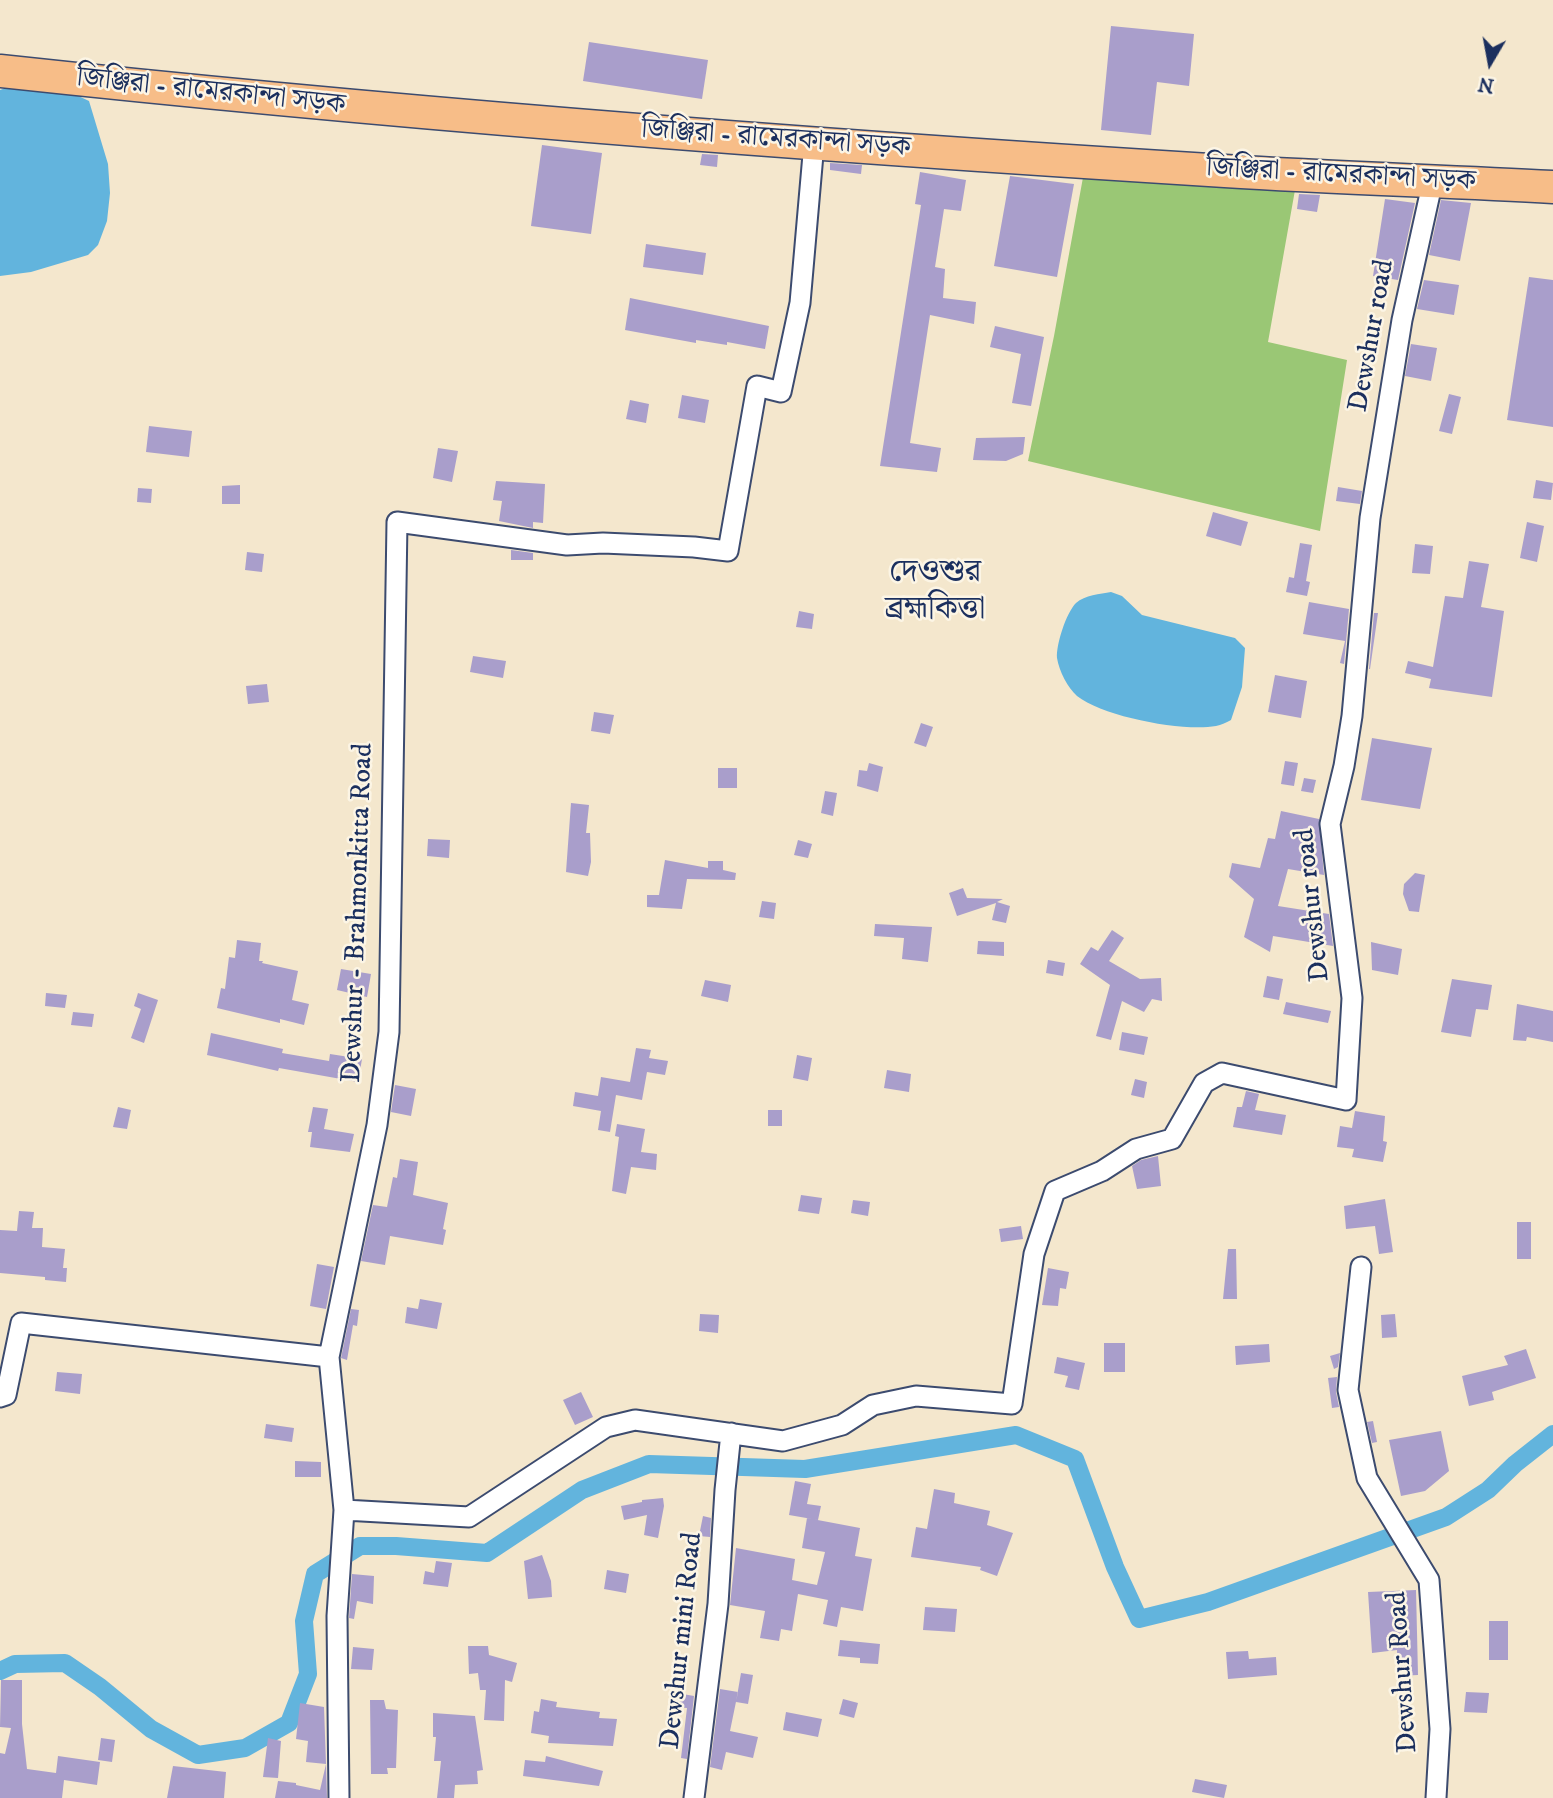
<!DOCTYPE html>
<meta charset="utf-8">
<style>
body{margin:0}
#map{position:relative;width:1553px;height:1798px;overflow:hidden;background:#f4e7cd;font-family:"IM FELL DW Pica",serif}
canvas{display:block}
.north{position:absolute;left:1455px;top:28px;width:70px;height:70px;-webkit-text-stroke:5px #fcf5e5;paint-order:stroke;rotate:190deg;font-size:19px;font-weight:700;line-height:28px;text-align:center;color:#1b2f5e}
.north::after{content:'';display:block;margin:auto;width:24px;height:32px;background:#1b2f5e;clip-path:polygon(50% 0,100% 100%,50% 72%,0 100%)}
</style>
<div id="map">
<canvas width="1553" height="1798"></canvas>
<div class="north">N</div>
</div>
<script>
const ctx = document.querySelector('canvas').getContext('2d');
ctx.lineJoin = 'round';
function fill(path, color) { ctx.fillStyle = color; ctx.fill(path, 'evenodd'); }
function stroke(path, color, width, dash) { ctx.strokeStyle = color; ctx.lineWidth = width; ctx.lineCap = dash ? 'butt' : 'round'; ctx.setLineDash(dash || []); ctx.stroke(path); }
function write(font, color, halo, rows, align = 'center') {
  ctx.font = font + ' "IM FELL DW Pica","Noto Serif Bengali",serif'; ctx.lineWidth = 5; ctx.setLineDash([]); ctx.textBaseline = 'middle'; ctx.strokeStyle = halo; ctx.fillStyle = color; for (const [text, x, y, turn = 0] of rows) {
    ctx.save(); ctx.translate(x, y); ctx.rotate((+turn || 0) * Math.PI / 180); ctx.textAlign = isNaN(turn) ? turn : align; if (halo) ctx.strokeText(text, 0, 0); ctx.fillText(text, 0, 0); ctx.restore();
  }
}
fill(new Path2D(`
 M1084,172L1295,190L1268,342L1347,360L1320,531L1028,461L1054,336Z`), '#9ac775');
fill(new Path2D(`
 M17,84H53L89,101L108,164L110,193L107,221L98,245L88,255L31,272L0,276V90Z
 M1111,592L1122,596L1142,615L1235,638L1245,648L1242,687L1231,720C1227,722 1221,725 1216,726C1183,732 1104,717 1077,696C1068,688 1059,671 1057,658C1056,645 1066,613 1076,603C1085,595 1100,594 1111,592Z`), '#62b4dd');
stroke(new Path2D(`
 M0,1671L15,1664L65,1663L100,1687L151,1729L198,1755L245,1748L289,1723L308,1674L304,1621L315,1574L360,1546H396L487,1553L582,1490L649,1464L805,1469L1016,1435L1075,1459L1115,1567L1139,1619L1208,1602L1446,1517L1488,1490L1515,1464L1553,1434`), '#62b4dd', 18);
fill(new Path2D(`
 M1111,26L1194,34L1189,86L1157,82L1151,135L1101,130Z
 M589,42L708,60L702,99L583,81Z
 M542,145L602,153L591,234L531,226Z
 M702,154L718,155L717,167L700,165Z
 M830,163L862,165L861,174L830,170Z
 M920,172L966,180L961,211L944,209L935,267L945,269L943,298L976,302L974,324L930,315L910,443L941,448L937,472L880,466L921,205L915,204Z
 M1010,176L1074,184L1057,277L994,266Z
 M1299,194L1320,195L1317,212L1297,209Z
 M1385,199L1415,203L1398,280L1373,276Z
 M1441,200L1471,203L1460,261L1429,255Z
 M646,244L706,253L703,275L643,267Z
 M1529,277L1553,280V427L1507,420Z
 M1424,280L1459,285L1454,315L1417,309Z
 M630,298L769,326L765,349L727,342V345L696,340V343L625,330Z
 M995,326L1044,337L1031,406L1012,403L1021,354L990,347Z
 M1411,344L1437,348L1431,381L1405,376Z
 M1449,394L1461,397L1452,434L1439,431Z
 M682,395L709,400L705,423L678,418Z
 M630,400L649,404L646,423L626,419Z
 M149,426L192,431L189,457L146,452Z
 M1025,437L1023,454L1006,461L973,460L976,438Z
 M438,448L458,451L452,482L433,478Z
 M1536,480L1553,483L1551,500L1533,498Z
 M496,481L545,484L543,523L533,522V528L499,521L502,501L493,500Z
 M240,485V504H222V486Z
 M1338,487L1362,491L1360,504L1336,501Z
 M138,488L152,489L151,503L137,502Z
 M1213,512L1248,522L1241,546L1206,536Z
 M1527,522L1544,526L1537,562L1520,558Z
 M1300,543L1312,545L1306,581L1310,582L1307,596L1286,592L1289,577L1294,578Z
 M1415,544L1433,546L1430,574L1412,573Z
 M511,550L533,553V560H511Z
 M247,552L264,554L262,572L245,570Z
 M1469,561L1489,564L1481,607L1504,611L1492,697L1429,688L1431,679L1405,673L1408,661L1433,667L1445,596L1463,598Z
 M1309,602L1349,609L1344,664L1340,663L1345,641L1303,634Z
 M799,611L814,614L812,629L796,627Z
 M1374,613H1378L1370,669H1369Z
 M473,656L506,661L503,678L470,672Z
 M1275,675L1307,681L1301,718L1268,712Z
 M267,684L269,702L248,704L246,686Z
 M594,712L614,715L610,734L591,731Z
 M921,723L933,727L926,747L914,743Z
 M1372,738L1432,748L1420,809L1361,800Z
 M1285,761L1298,763L1294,786L1281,784Z
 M869,763L883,767L878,792L857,786L859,770L867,771Z
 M718,768H737V788H718Z
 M1304,778L1316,780L1313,793L1301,791Z
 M825,791L837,793L833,816L821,813Z
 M571,803L589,805L586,833H590L591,862L588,876L566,872Z
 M1281,811L1319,819L1324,875L1288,869L1278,906L1329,914L1333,946L1273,936L1270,952L1244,937L1254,899L1229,877L1232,863L1260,868L1268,838L1275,839Z
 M428,839L450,840L449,858L427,856Z
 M798,840L812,844L808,858L794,855Z
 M665,860L708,868V861H723V870L736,873L735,880L687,879L682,909L647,907V895H659Z
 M1415,873L1425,875L1419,912L1409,911L1403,894L1404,884Z
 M963,888L967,898L1003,899L997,902L1010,906L1006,923L992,920L996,903L957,916L949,893Z
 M762,901L776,903L774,919L759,917Z
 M875,924L932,927L928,962L902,959L904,938L874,936Z
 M1112,930L1124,938L1109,961L1140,979L1161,978L1162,1001L1152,999L1144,1012L1122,1001L1111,1040L1096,1036L1110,985L1080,964L1091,947L1098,951Z
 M237,940L261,943L259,961H263L262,963L298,971L292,1000L309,1004L304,1025L280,1019V1023L217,1008L221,988L225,989L229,957L235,958Z
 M978,941L1004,942V956L977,954Z
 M1371,942L1402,949L1398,975L1372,970Z
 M1048,960L1065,963L1063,976L1046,973Z
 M341,969L371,974L367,997L337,990Z
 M1267,976L1283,979L1279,1000L1263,997Z
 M1452,979L1492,985L1488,1010L1476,1009L1471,1037L1441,1032Z
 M705,980L731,985L728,1002L701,996Z
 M46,993L67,995L65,1008L45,1006Z
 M138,993L158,1000L144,1043L131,1038L141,1009L134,1006Z
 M1286,1002L1331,1011L1328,1023L1283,1014Z
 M1517,1004L1553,1011V1042L1527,1037L1526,1041L1513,1040Z
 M73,1012L94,1014L92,1027L71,1025Z
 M1122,1032L1148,1037L1144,1055L1119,1050Z
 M211,1033L283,1049L282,1053L329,1061L330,1054L362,1059L358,1082L279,1068L278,1071L207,1055Z
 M636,1048L651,1050L649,1058L668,1061L665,1075L647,1072L642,1100L616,1095L610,1132L598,1130L601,1111L573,1106L575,1092L598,1096L601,1077L630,1082Z
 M797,1055L812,1058L808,1081L793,1078Z
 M887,1070L911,1074L909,1092L884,1088Z
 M1135,1079L1147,1082L1144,1098L1131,1095Z
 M395,1085L416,1089L411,1116L391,1112Z
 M1246,1091L1259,1094L1255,1110L1286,1115L1282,1135L1233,1127L1237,1107H1242Z
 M118,1107L131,1110L127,1129L113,1127Z
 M313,1107L328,1109L324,1129L354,1134L350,1152L310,1147L312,1132H308Z
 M768,1110H782V1126H768Z
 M1355,1111L1385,1116L1383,1141L1387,1142L1383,1162L1352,1157L1354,1149L1337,1147L1340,1126L1352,1128Z
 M617,1124L645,1129L641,1152L657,1154L656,1170L631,1167L626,1194L612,1191L619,1137L615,1136Z
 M1158,1156L1161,1186L1137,1189L1132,1166L1141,1160Z
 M400,1159L418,1162L413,1195L448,1203L443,1229L446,1230L443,1245L390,1236L385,1265L361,1261L373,1205L387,1207L393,1177L397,1178Z
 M801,1195L822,1198L819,1214L798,1211Z
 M1385,1199L1393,1252L1379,1254L1375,1226L1346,1229L1344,1206Z
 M853,1200L870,1202L868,1216L851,1213Z
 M19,1211L34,1212L32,1228H43L42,1247L65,1249L63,1268H67L66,1282L45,1280V1277L0,1273V1230L17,1231Z
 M1517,1222H1531V1259H1517Z
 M1021,1226L1023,1239L1001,1242L999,1229Z
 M1228,1249H1236L1237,1299H1223Z
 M317,1264L334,1267L326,1309L310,1306Z
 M1048,1268L1069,1272L1066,1289L1060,1288L1058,1306L1042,1305Z
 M420,1299L442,1303L437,1329L405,1323L407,1307L418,1309Z
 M351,1309L359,1310L357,1326L353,1325L347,1360L341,1358Z
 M700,1314L719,1315L718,1333L699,1331Z
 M1395,1314L1397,1337L1382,1338L1381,1315Z
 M1104,1343H1125V1372H1104Z
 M1269,1344L1270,1362L1236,1365L1235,1346Z
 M1526,1349L1536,1378L1492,1392L1494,1400L1469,1406L1462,1376L1508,1365L1504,1356Z
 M1340,1353L1338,1367L1334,1369L1330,1356Z
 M1057,1357L1085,1363L1079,1390L1065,1387L1068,1376L1054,1373Z
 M57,1372L82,1374L80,1394L55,1391Z
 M1337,1377L1336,1392L1339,1407L1332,1408L1328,1378Z
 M581,1392L593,1417L575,1425L563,1400Z
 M1373,1421L1377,1442L1372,1443L1367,1422Z
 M266,1424L294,1428L292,1442L264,1438Z
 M1441,1431L1449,1471L1425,1491L1401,1496L1389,1440Z
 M295,1461L321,1462V1477H295Z
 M795,1481L811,1484L807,1504L821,1506L818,1520L789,1515Z
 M934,1489L955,1493L954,1503L990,1511L987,1525L1013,1533L997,1576L980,1570L981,1567L911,1557L916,1527L927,1529Z
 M663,1498L664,1506L658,1538L644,1535L647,1515L624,1520L621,1506L642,1502V1500Z
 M703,1516L711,1518L710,1537L699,1536Z
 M807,1518L860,1528L855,1556L872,1559L863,1611L841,1607L837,1627L823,1624L828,1600L798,1594L792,1631L781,1629L779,1641L760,1638L765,1611L730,1605L736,1548L795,1559L792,1580L817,1585L825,1552L802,1548Z
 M542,1555L551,1581L552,1597L528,1599L524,1561Z
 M436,1561L452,1563L448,1587L423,1584L425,1571L434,1573Z
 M607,1570L629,1574L626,1593L604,1589Z
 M352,1574L374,1576L373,1604L357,1601L354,1619L349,1618Z
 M1416,1590L1418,1675L1398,1676L1397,1650L1372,1653L1368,1592Z
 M925,1607L957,1609L955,1632L923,1630Z
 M1489,1621H1508V1660H1489Z
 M840,1640L880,1644L878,1664L860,1663V1658L838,1656Z
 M468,1646H488L489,1655L517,1663L512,1682L505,1680L504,1721L484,1720L486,1690H480L478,1673L469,1674Z
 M353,1647L374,1649L372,1670L351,1669Z
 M1248,1651L1249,1659L1276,1657L1277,1675L1228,1679L1226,1652Z
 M741,1673L753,1675L748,1704L736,1702Z
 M1,1680H22V1724L27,1769L56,1773L58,1756L100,1762L97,1785L64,1780L62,1798H0V1753L5,1754L11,1728L0,1727Z
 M720,1689L738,1692L730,1731L758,1737L753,1758L726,1752L722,1770L710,1767Z
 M1466,1692L1489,1693L1487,1713L1464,1712Z
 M677,1693L694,1696L687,1759L681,1758L687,1708L675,1707Z
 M541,1699L557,1702L556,1707L600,1712L599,1718L617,1719L613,1746L548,1743L549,1736L531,1733L534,1711L539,1712Z
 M843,1699L858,1703L854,1718L839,1714Z
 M370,1700H384L386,1709L398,1710L396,1768H387L388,1774H371Z
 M300,1703L324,1707L326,1764L306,1762L308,1741L296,1739Z
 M786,1712L822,1719L818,1737L783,1730Z
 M433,1713L475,1716L483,1770L477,1771L478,1784L455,1785L454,1798H437L441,1761H434L436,1737H433Z
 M101,1738L115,1740L112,1762L98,1760Z
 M268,1738L281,1741L278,1778L263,1777Z
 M546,1756L603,1771L599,1786L523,1776L525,1760L545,1762Z
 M326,1764L327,1798H275L278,1781L296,1783V1785L320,1790Z
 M173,1766L226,1772L224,1798H167Z
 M1195,1779L1227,1785L1224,1798L1192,1792Z`), '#a99ecb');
const street = new Path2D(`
 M1361,1267L1348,1390L1367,1478L1429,1580L1440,1729L1436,1798
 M0,1397L6,1395L21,1323L329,1357
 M344,1510L329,1357L377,1125L389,1032L397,522L567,545L603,543L694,547L728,551L757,386L781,392L800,303L814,143
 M339,1798L337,1616L344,1510L469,1517L606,1427L635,1420L783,1441L842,1425L873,1405L916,1396L1012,1404L1034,1254L1055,1191L1102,1171L1136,1149L1172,1139L1204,1083L1222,1073L1346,1100L1352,998L1330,824L1344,766L1352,716L1370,518L1402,320L1433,180
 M694,1798L718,1604L725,1490L731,1433`);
const primary = new Path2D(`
 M0,71C407,115 816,146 1225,171C1334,178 1444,181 1553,187`);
stroke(street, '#3c4b6f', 23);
stroke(primary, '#3c4b6f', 35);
stroke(street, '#fff', 19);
stroke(primary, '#f7bd88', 32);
write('28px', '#1b2f5e', '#fcf5e5', [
 ["জিঞ্জিরা - রামেরকান্দা সড়ক",211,93,6],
 ["জিঞ্জিরা - রামেরকান্দা সড়ক",776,140,4],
 ["জিঞ্জিরা - রামেরকান্দা সড়ক",1341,176,3],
 ["Dewshur road",1373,336,-80],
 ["Dewshur road",1314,905,-96],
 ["Dewshur - Brahmonkitta Road",359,913,-88],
 ["Dewshur mini Road",683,1641,-84],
 ["Dewshur Road",1404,1672,-94]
]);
write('32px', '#1b2f5e', '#fcf5e5', [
 ["দেওশুর",935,574],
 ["ব্রহ্মকিত্তা",935,611]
]);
</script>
